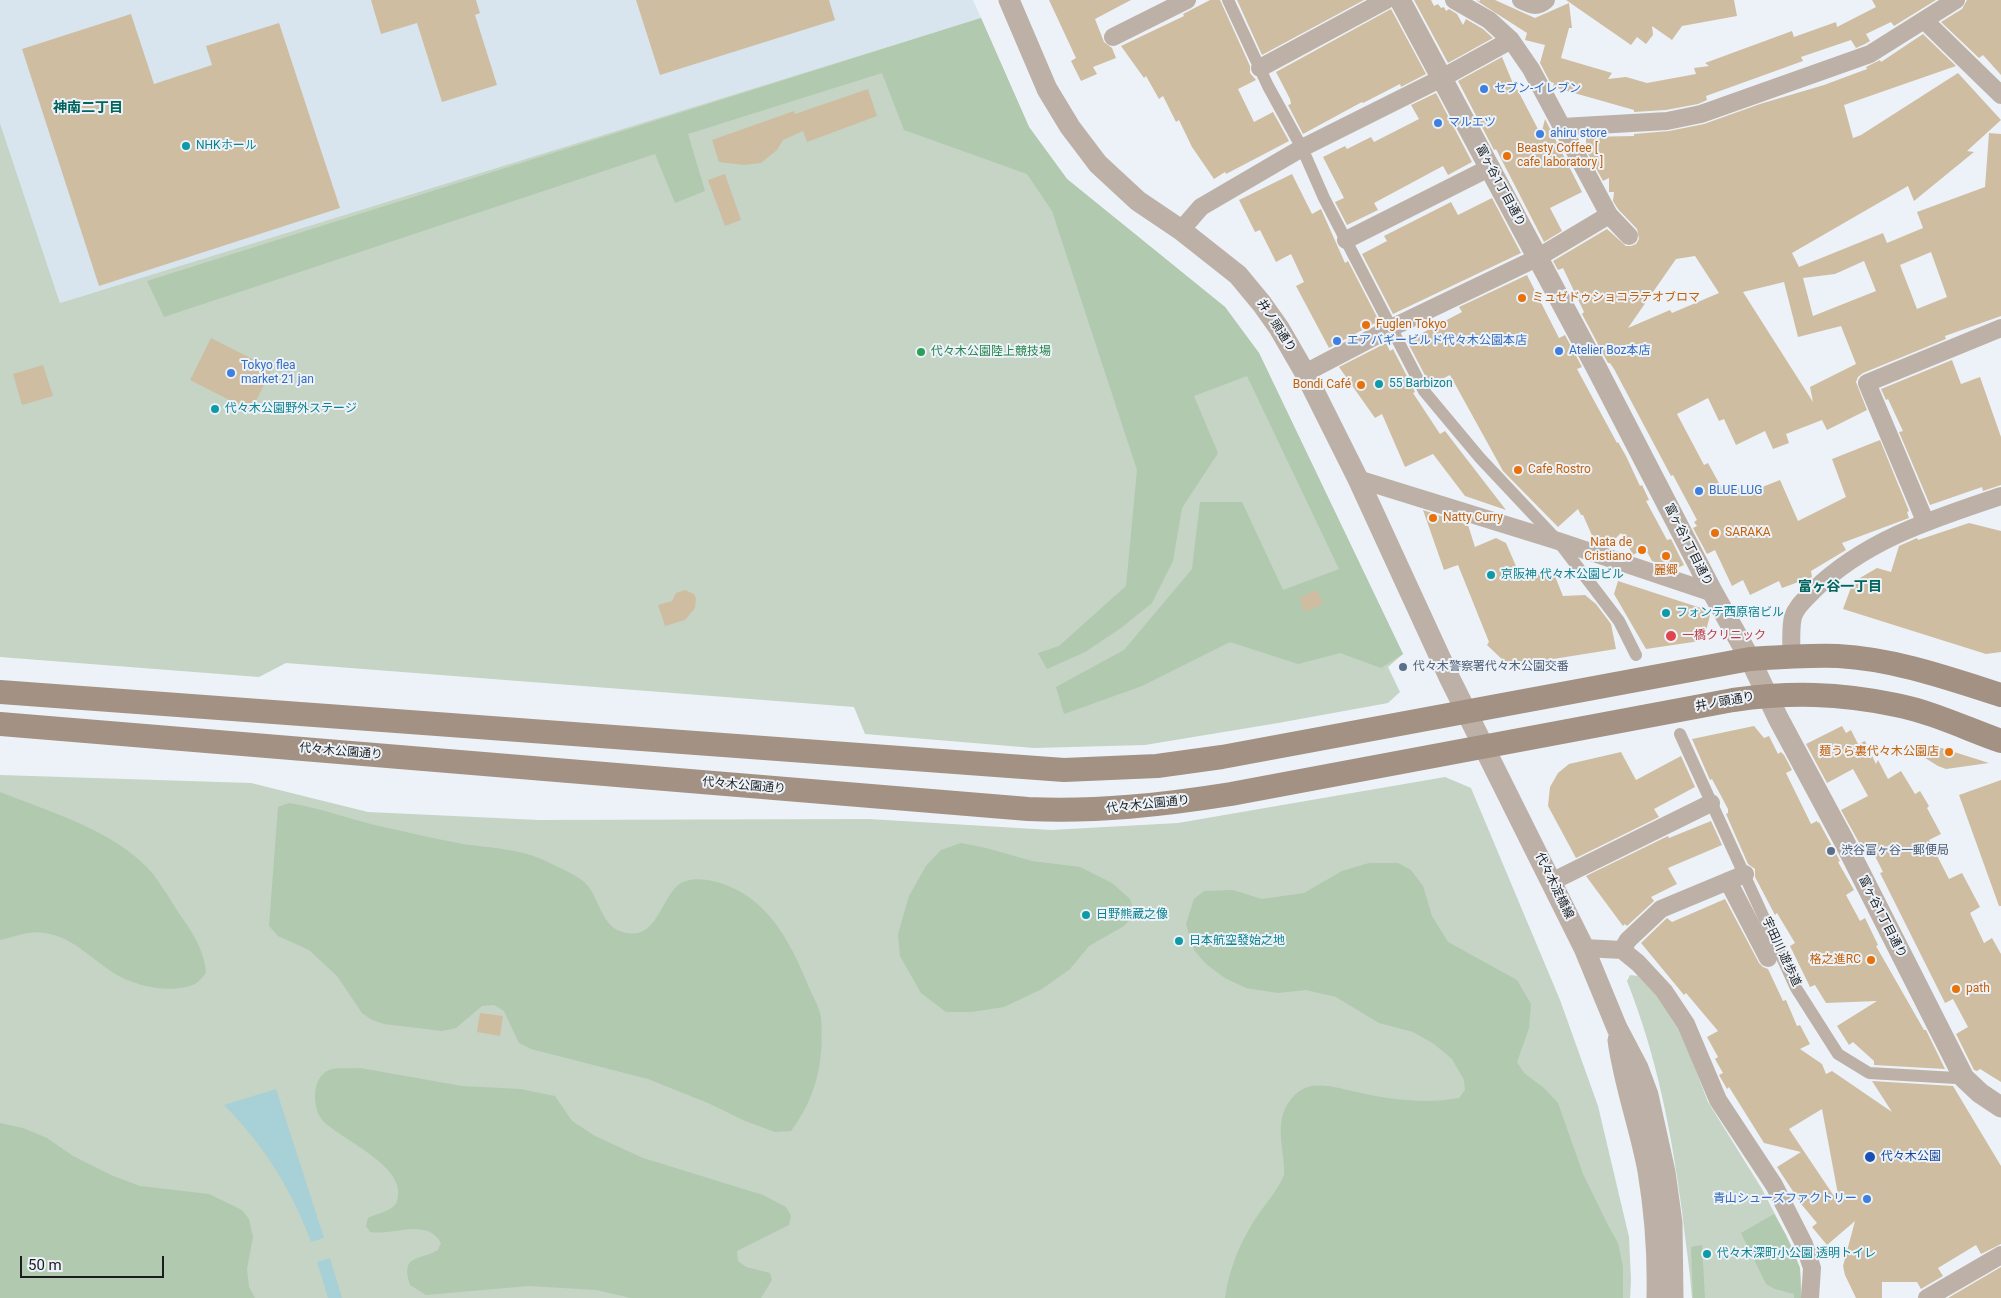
<!DOCTYPE html>
<meta charset="utf-8">
<style>
body{margin:0}
#map{position:relative;width:2001px;height:1298px;overflow:hidden;background:#ecf2f8;font-family:Roboto,sans-serif}
canvas{display:block}
.scale{position:absolute;left:20px;top:1256px;width:144px;height:22px;box-sizing:border-box;border:2px solid #1a1c1e;border-top:0;padding-left:6px;font-size:15px;line-height:18px;white-space:nowrap;color:#1a1c1e;-webkit-text-stroke:4px #ecf2f8;paint-order:stroke}
</style>
<div id="map">
<canvas width="2001" height="1298"></canvas>
<div class="scale">50 m</div>
</div>
<script>
const ctx = document.querySelector('canvas').getContext('2d');
ctx.lineJoin = 'round';
function fill(path, color) { ctx.fillStyle = color; ctx.fill(path, 'evenodd'); }
function stroke(path, color, width, dash) { ctx.strokeStyle = color; ctx.lineWidth = width; ctx.lineCap = dash ? 'butt' : 'round'; ctx.setLineDash(dash || []); ctx.stroke(path); }
function write(font, color, halo, rows, align = 'center') {
  ctx.font = font + ' Roboto,"Noto Sans JP",sans-serif'; ctx.lineWidth = 4; ctx.setLineDash([]); ctx.textBaseline = 'middle'; ctx.strokeStyle = halo; ctx.fillStyle = color; for (const [text, x, y, turn = 0] of rows) {
    ctx.save(); ctx.translate(x, y); ctx.rotate((+turn || 0) * Math.PI / 180); ctx.textAlign = isNaN(turn) ? turn : align; if (halo) ctx.strokeText(text, 0, 0); ctx.fillText(text, 0, 0); ctx.restore();
  }
}
fill(new Path2D(`
 M0,0H973L981,18L60,303L0,123Z`), '#d8e5ee');
fill(new Path2D(`
 M981,18L1029,127L1067,179L1225,307L1259,353L1403,654L1388,667L1400,692L1388,703L1278,723L1145,745L1034,748L865,734L854,707L286,663L259,677L0,657V123L60,303Z
 M0,775L251,783L368,812L539,820L869,819L1051,830L1178,823L1445,777L1471,788L1560,1000L1598,1106L1629,1237L1631,1280L1630,1298H0Z
 M1630,975L1638,976L1666,1006L1682,1034L1708,1102L1762,1189L1791,1245L1800,1268L1802,1298H1692C1690,1269 1685,1240 1682,1211C1671,1130 1657,1057 1627,981Z`), '#c5d4c4');
fill(new Path2D(`
 M981,18L1029,127L1067,179L1225,307L1259,353L1403,654L1381,668L1340,653L1298,664L1230,642L1142,686L1064,714L1056,687L1124,650L1192,569L1200,502H1242L1283,590L1339,569L1247,376L1194,396L1218,453L1182,508L1173,561L1152,603L1121,628L1085,652L1047,669L1038,653L1059,646L1126,586L1137,470L1052,211L1027,174L904,130L882,73L688,134L705,191L675,203L655,154L164,317L147,281Z
 M0,792C50,812 117,831 153,874C162,886 170,899 178,912C191,930 205,951 206,973C202,977 199,982 195,984C171,994 139,987 117,975C93,961 74,937 45,933C31,930 14,937 0,940Z
 M289,803C326,809 360,823 397,830C419,835 441,840 463,844C491,848 522,849 548,862C559,868 573,873 583,881C599,894 600,924 620,931C654,944 659,905 676,887C687,876 704,879 717,882C767,896 790,941 808,985C812,995 820,1008 821,1018C824,1061 817,1096 791,1131L775,1132L745,1121L708,1103L648,1079L531,1049L519,1043L504,1011L494,1005L482,1006L456,1028L442,1031L384,1024L372,1020L362,1013L337,976L309,950L278,936L269,926L278,807Z
 M961,843L986,848L1032,861L1080,867L1112,883L1130,899L1135,914L1124,926L1089,946L1070,969L1042,989L1004,1007L971,1012H946L921,993L900,956L898,934L909,896L926,866L941,850Z
 M1369,863H1398L1411,870L1423,886L1432,916L1448,942L1517,980L1531,1004L1529,1028L1517,1062L1524,1073L1544,1088L1558,1103L1583,1174L1609,1227L1618,1243L1623,1267V1298H1225C1229,1270 1239,1245 1254,1221C1264,1205 1277,1192 1284,1175C1285,1157 1278,1136 1282,1118C1285,1104 1297,1088 1312,1086C1330,1084 1344,1090 1361,1093C1393,1100 1427,1104 1459,1098L1465,1090L1464,1080L1452,1059L1434,1044L1413,1032L1379,1023L1336,997L1306,990L1278,993L1246,988L1225,978L1206,964L1194,950L1186,924L1194,899L1204,891L1233,890L1262,899L1304,893L1342,871Z
 M360,1068L462,1086L520,1089L555,1096L572,1121L595,1136L643,1158L763,1195L786,1207L791,1216L789,1225L737,1251L738,1261L746,1267L770,1273L772,1280L761,1298H631L596,1290L529,1286L426,1295L410,1285C400,1254 419,1261 438,1250L441,1243C427,1217 393,1236 370,1232L366,1226L368,1218C377,1213 393,1212 397,1201C409,1167 342,1140 323,1121C312,1108 311,1078 329,1070C337,1067 351,1069 360,1068Z
 M0,1123L23,1128L47,1138L73,1156L111,1175L140,1186L209,1194L242,1210L249,1219L253,1237L247,1269L249,1287L255,1298H0Z
 M1774,1214L1786,1235L1800,1268L1801,1298H1794V1294L1775,1289L1766,1284L1741,1233Z
 M1702,1245L1705,1298H1693L1691,1247Z`), '#b1c9af');
fill(new Path2D(`
 M276,1089L324,1238L311,1242C292,1190 263,1144 224,1105Z
 M330,1258L342,1298H328L317,1262Z`), '#a8d0d7');
fill(new Path2D(`
 M371,0H476L480,13L475,15L497,85L442,102L417,23L381,34Z
 M636,0H829L835,20L660,75Z
 M1049,0H1131L1095,19L1104,42L1112,48L1116,58L1093,67L1097,74L1081,81L1071,61L1076,58Z
 M1210,0H1220L1250,66V73L1256,80L1238,89L1254,122L1273,112L1289,141L1226,174L1225,172L1214,179L1192,147L1179,120L1176,122L1163,96L1159,99L1146,76L1144,78L1121,46L1184,16L1183,14Z
 M1237,0H1364L1262,55Z
 M1414,0H1431L1434,6L1438,4L1441,8L1444,7L1446,11L1449,9L1457,14L1463,25L1466,19L1483,29L1493,38L1448,63Z
 M1478,0L1479,2L1480,0H1495L1535,18L1569,3L1572,28H1569L1561,58L1612,73L1608,79L1626,77L1647,83L1696,74L1694,68L1709,66L1705,63L1792,31L1794,37L1836,22L1837,27L1876,7L1872,0H1936L1894,26L1891,22L1866,34L1870,41L1865,44L1856,48L1851,40L1801,57L1803,61L1706,96L1707,100L1698,104L1666,110L1634,112V110L1553,87L1554,83L1550,82L1540,63L1545,45L1525,40L1527,33L1477,1Z
 M1566,0H1734L1737,16L1682,26L1672,40L1652,26L1653,35L1646,44L1637,37L1631,45Z
 M1967,0H2001V75L1983,55L1979,58L1941,22L1962,9Z
 M1391,9L1426,74L1401,87L1400,84L1363,103L1362,102L1303,134L1288,105L1291,104L1290,99L1276,72Z
 M131,14L154,84L212,65L206,46L279,23L340,208L99,286L22,49Z
 M1923,34L1956,66L1844,105L1853,138L1861,135L1958,73L2001,120L1967,151L1974,152L1914,201L1908,186L1792,253L1799,267L1883,233L1887,243L1923,228L1917,212L1985,187L1989,133L2001,134V316L1945,336L1946,339L1863,373L1858,377L1856,382L1867,410L1827,430L1822,420L1786,434L1789,443L1773,449L1765,431L1736,445L1724,419L1719,421L1708,398L1677,414L1704,465L1708,463L1725,494L1739,488L1742,495L1780,480L1798,521L1846,497L1832,459L1880,440L1909,511L1907,512L1909,518L1842,543L1846,550L1811,571L1812,577L1782,588L1779,581L1750,595L1743,580L1732,586L1715,550L1707,554L1693,528L1697,526L1694,522L1697,520L1673,475L1671,476L1614,369L1610,363H1608L1582,314L1584,312L1563,268L1558,270L1553,261L1607,229L1626,246H1631L1636,244L1639,239L1637,229L1618,209L1613,201L1614,192H1609V178L1603,181L1586,150V137L1634,136V134L1669,131L1704,124L1760,104L1824,85L1867,69L1866,67L1880,60L1881,62ZM1931,252L1947,297L1917,309L1900,265ZM1695,256L1719,293L1672,313L1670,310L1628,328L1676,259ZM1864,261L1876,291L1813,316L1803,278L1835,274ZM1784,282L1798,337L1841,326L1856,364L1810,387L1813,402L1743,292Z
 M1502,57L1514,86V83L1541,135L1545,119L1582,192L1550,208L1562,231L1544,242L1496,149L1494,150L1458,81Z
 M868,89L877,116L807,142L803,131L783,140L777,150L761,163L744,165L719,162L712,140L794,111L795,114Z
 M1436,93L1472,162L1448,175L1443,166L1374,203L1378,210L1347,225L1335,202L1344,198L1323,157L1345,146L1347,149L1371,137L1374,142L1419,119L1411,105Z
 M725,174L741,220L725,226L708,180Z
 M1292,174L1312,214L1321,209L1345,263L1348,261L1379,321L1329,348L1296,286L1304,282L1291,254L1276,262L1260,230L1255,232L1239,200Z
 M1492,198L1521,253L1393,314L1362,254L1387,241L1384,236L1451,202L1458,215Z
 M1527,275L1559,338L1565,335L1582,367L1577,369L1617,443L1618,442L1626,456L1640,486L1642,485L1649,500L1646,501L1667,540L1671,539L1684,565L1675,569L1652,561L1645,548L1633,555L1621,533L1610,544L1594,540L1583,515H1581L1578,509L1558,527L1503,471L1450,375L1430,385L1407,341L1462,312L1459,307Z
 M211,338L272,369L251,411L190,380Z
 M1386,343L1390,351L1393,349L1415,392L1413,393L1440,434L1445,431L1506,510L1465,496L1433,454L1405,467L1382,414L1375,418L1339,367Z
 M1952,360L1961,384L1980,377L2001,437V485L1983,491L1982,487L1930,505L1899,432L1903,431L1888,399L1886,400L1881,389Z
 M43,365L53,396L22,405L13,374Z
 M1423,510L1468,525L1475,547L1496,538L1506,543L1522,580L1552,569L1563,596L1585,595L1596,604L1611,624L1616,649L1509,666L1487,645L1489,642L1458,565L1444,570Z
 M1969,523L2001,531V652L1986,654L1843,609L1853,582L1877,568L1891,572L1899,546L1917,538L1918,540Z
 M1618,581L1707,610L1710,615L1705,635L1700,641L1646,649L1614,594Z
 M685,590L694,594L696,598L695,608L685,620L665,626L658,605L672,601L676,593Z
 M1317,590L1323,604L1305,612L1299,598Z
 M1754,726L1764,738L1769,736L1778,754L1781,752L1784,755L1792,770L1786,773L1811,824L1817,821L1818,823L1819,822L1840,861L1838,862L1854,890L1846,895L1860,921L1865,918L1878,945L1876,946L1924,1030H1926L1945,1069L1874,1065V1061L1853,1042L1849,1045L1837,1026L1877,1001L1826,1003L1815,985L1810,987L1790,946L1795,943L1777,913L1775,915L1755,877V869L1748,864L1726,814L1728,813V809L1712,779L1710,780L1692,739Z
 M1842,726L1846,733L1851,730L1858,744L1865,741L1876,764L1878,760L1888,779L1901,771L1915,794L1920,791L1929,806L1927,808L1941,834L1929,840L1949,879L1962,873L1980,907L1970,913L1984,943L1992,938L2001,954V1082L1980,1069L1977,1071L1974,1070L1956,1034L1968,1027L1953,999L1945,1003L1880,873L1883,872L1869,844L1862,848L1841,810L1868,796L1853,769L1827,783L1806,744Z
 M1932,745L1989,763L1946,769L1938,766L1922,756Z
 M1621,752L1636,780L1681,756L1695,787L1654,809L1659,817L1576,858L1548,806L1550,787L1558,773L1569,764Z
 M2001,780V906H1999L1959,795Z
 M1711,821L1722,845L1668,868L1677,884L1651,897L1654,901L1627,926L1625,924L1623,926L1586,876L1668,836L1669,838Z
 M1725,899L1759,963L1763,967L1768,969L1783,1001L1786,1000L1797,1026L1800,1025L1810,1044L1800,1049L1822,1064L1826,1074L1832,1071L1892,1112L1872,1081L1953,1086L2001,1166V1244L1981,1254L1976,1245L1938,1268L1943,1276L1921,1289L1917,1282H1882V1298H1856L1845,1275L1843,1266L1855,1221L1827,1245L1812,1227L1817,1223L1802,1205L1777,1167L1801,1152L1764,1143L1729,1087L1727,1089L1719,1075L1723,1073L1715,1059L1718,1057L1707,1037L1718,1031L1686,993L1684,995L1641,943L1667,918L1672,922ZM1822,1109L1840,1205L1789,1129Z
 M480,1013L503,1016L500,1036L477,1032Z
 M2001,1267V1298H1948Z`), '#cfbda1');
stroke(new Path2D(`
 M1228,0L1268,86L1302,148L1324,198L1424,391L1480,458L1558,541L1619,621L1636,655
 M1680,734L1796,988L1838,1054L1869,1073L1956,1078`), '#bdb1a7', 12);
stroke(new Path2D(`
 M1454,0L1489,20L1511,40L1531,69L1609,215L1629,236
 M1521,0C1531,5 1537,8 1546,0
 M1925,21L2001,95
 M1113,37L1187,0
 M1260,68L1386,0
 M1562,127L1667,121L1701,114L1870,54L1956,0
 M1181,230L1201,207L1302,148L1442,78L1511,40
 M1346,240L1491,167
 M1305,373L1391,328L1537,258L1609,215
 M1358,479L1558,541L1713,593
 M1925,521L1867,383L2001,328
 M1791,655C1792,643 1790,629 1793,617C1796,606 1807,598 1814,590C1867,539 1933,519 2001,496
 M1728,881L1768,958
 M1551,882L1711,803
 M1584,948L1622,950L1638,963L1664,991L1686,1024L1718,1100L1774,1185L1804,1244L1812,1268L1810,1298
 M1622,950L1628,940L1661,909L1745,874
 M1927,1298L2001,1255`), '#bdb1a7', 18);
stroke(new Path2D(`
 M1009,0L1047,89L1070,127L1098,164L1138,201L1181,230L1238,275L1262,304L1279,328L1305,373L1358,479L1450,679L1584,948L1617,1028L1638,1068L1648,1095L1665,1172L1672,1223L1673,1298
 M1400,0L1596,367L1713,593L1750,659L1778,718L1844,841L1964,1078L1980,1093L2001,1107
 M1618,1040C1624,1085 1640,1127 1648,1171C1655,1213 1658,1256 1657,1298`), '#bdb1a7', 21);
stroke(new Path2D(`
 M0,692L1064,770L1157,766L1222,757L1750,659C1780,657 1808,655 1838,656C1894,659 1948,678 2001,695
 M0,724L1028,809C1097,812 1162,805 1231,794L1733,700C1790,692 1839,693 1896,705C1932,712 1967,729 2001,741`), '#a39183', 24);
for (const [x, y, r, color] of [
 [1484,89,5,"#3f7fe0"],
 [1438,123,5,"#3f7fe0"],
 [1540,134,5,"#3f7fe0"],
 [186,146,5,"#0f9aa8"],
 [1507,156,5,"#e8710a"],
 [1522,298,5,"#e8710a"],
 [1366,325,5,"#e8710a"],
 [1337,341,5,"#3f7fe0"],
 [1559,351,5,"#3f7fe0"],
 [921,352,5,"#2e9e5b"],
 [231,373,5,"#3f7fe0"],
 [1379,384,5,"#0f9aa8"],
 [1361,385,5,"#e8710a"],
 [215,409,5,"#0f9aa8"],
 [1518,470,5,"#e8710a"],
 [1699,491,5,"#3f7fe0"],
 [1433,518,5,"#e8710a"],
 [1715,533,5,"#e8710a"],
 [1642,550,5,"#e8710a"],
 [1666,556,5,"#e8710a"],
 [1491,575,5,"#0f9aa8"],
 [1666,613,5,"#0f9aa8"],
 [1671,636,6,"#e0444e"],
 [1403,667,5,"#5c6f8a"],
 [1949,752,5,"#e8710a"],
 [1831,851,5,"#5c6f8a"],
 [1086,915,5,"#0f9aa8"],
 [1179,941,5,"#0f9aa8"],
 [1871,960,5,"#e8710a"],
 [1956,989,5,"#e8710a"],
 [1870,1157,6,"#1a4fb4"],
 [1867,1199,5,"#3f7fe0"],
 [1707,1254,5,"#0f9aa8"]
]) { const dot = new Path2D(); dot.arc(x, y, r, 0, 2 * Math.PI); ctx.fillStyle = color; ctx.fill(dot); stroke(dot, '#ecf2f8', 2); }
write('12px', '#366cbe', '#ecf2f8', [
 ["セブン-イレブン",1494,89],
 ["マルエツ",1448,123],
 ["ahiru store",1550,134],
 ["エアバギービルド代々木公園本店",1347,341],
 ["Atelier Boz本店",1569,351],
 ["Tokyo flea",241,366],
 ["market 21 jan",241,380],
 ["BLUE LUG",1709,491],
 ["青山シューズファクトリー",1857,1199,"right"]
], 'left');
write('12px', '#0d838f', '#ecf2f8', [
 ["NHKホール",196,146],
 ["55 Barbizon",1389,384],
 ["代々木公園野外ステージ",225,409],
 ["京阪神 代々木公園ビル",1501,575],
 ["フォンテ西原宿ビル",1676,613],
 ["日野熊蔵之像",1096,915],
 ["日本航空發始之地",1189,941],
 ["代々木深町小公園 透明トイレ",1717,1254]
], 'left');
write('12px', '#c56008', '#ecf2f8', [
 ["Beasty Coffee [",1517,149],
 ["cafe laboratory ]",1517,163],
 ["ミュゼドゥショコラテオブロマ",1532,298],
 ["Fuglen Tokyo",1376,325],
 ["Bondi Café",1351,385,"right"],
 ["Cafe Rostro",1528,470],
 ["Natty Curry",1443,518],
 ["SARAKA",1725,533],
 ["Nata de",1632,543,"right"],
 ["Cristiano",1632,557,"right"],
 ["麗郷",1666,571,"center"],
 ["麺うら裏代々木公園店",1939,752,"right"],
 ["格之進RC",1861,960,"right"],
 ["path",1966,989]
], 'left');
write('12px', '#1a1c1e', '#ecf2f8', [
 ["富ヶ谷1丁目通り",1500,186,62],
 ["井ノ頭通り",1276,326,57],
 ["富ヶ谷1丁目通り",1688,545,63],
 ["井ノ頭通り",1725,702,-10],
 ["代々木公園通り",341,752,5],
 ["代々木公園通り",744,786,5],
 ["代々木公園通り",1148,805,-6],
 ["代々木淀橋線",1554,886,64],
 ["富ヶ谷1丁目通り",1882,917,63],
 ["宇田川 遊歩道",1781,952,65]
]);
write('12px', '#27864d', '#ecf2f8', [
 ["代々木公園陸上競技場",931,352]
], 'left');
write('12px', '#be3a42', '#ecf2f8', [
 ["一橋クリニック",1682,636]
], 'left');
write('12px', '#4e5e75', '#ecf2f8', [
 ["代々木警察署代々木公園交番",1413,667],
 ["渋谷富ヶ谷一郵便局",1841,851]
], 'left');
write('12px', '#164399', '#ecf2f8', [
 ["代々木公園",1881,1157]
], 'left');
write('bold 14px', '#02645b', '#ecf2f8', [
 ["神南二丁目",88,108],
 ["富ヶ谷一丁目",1840,587]
]);
</script>
